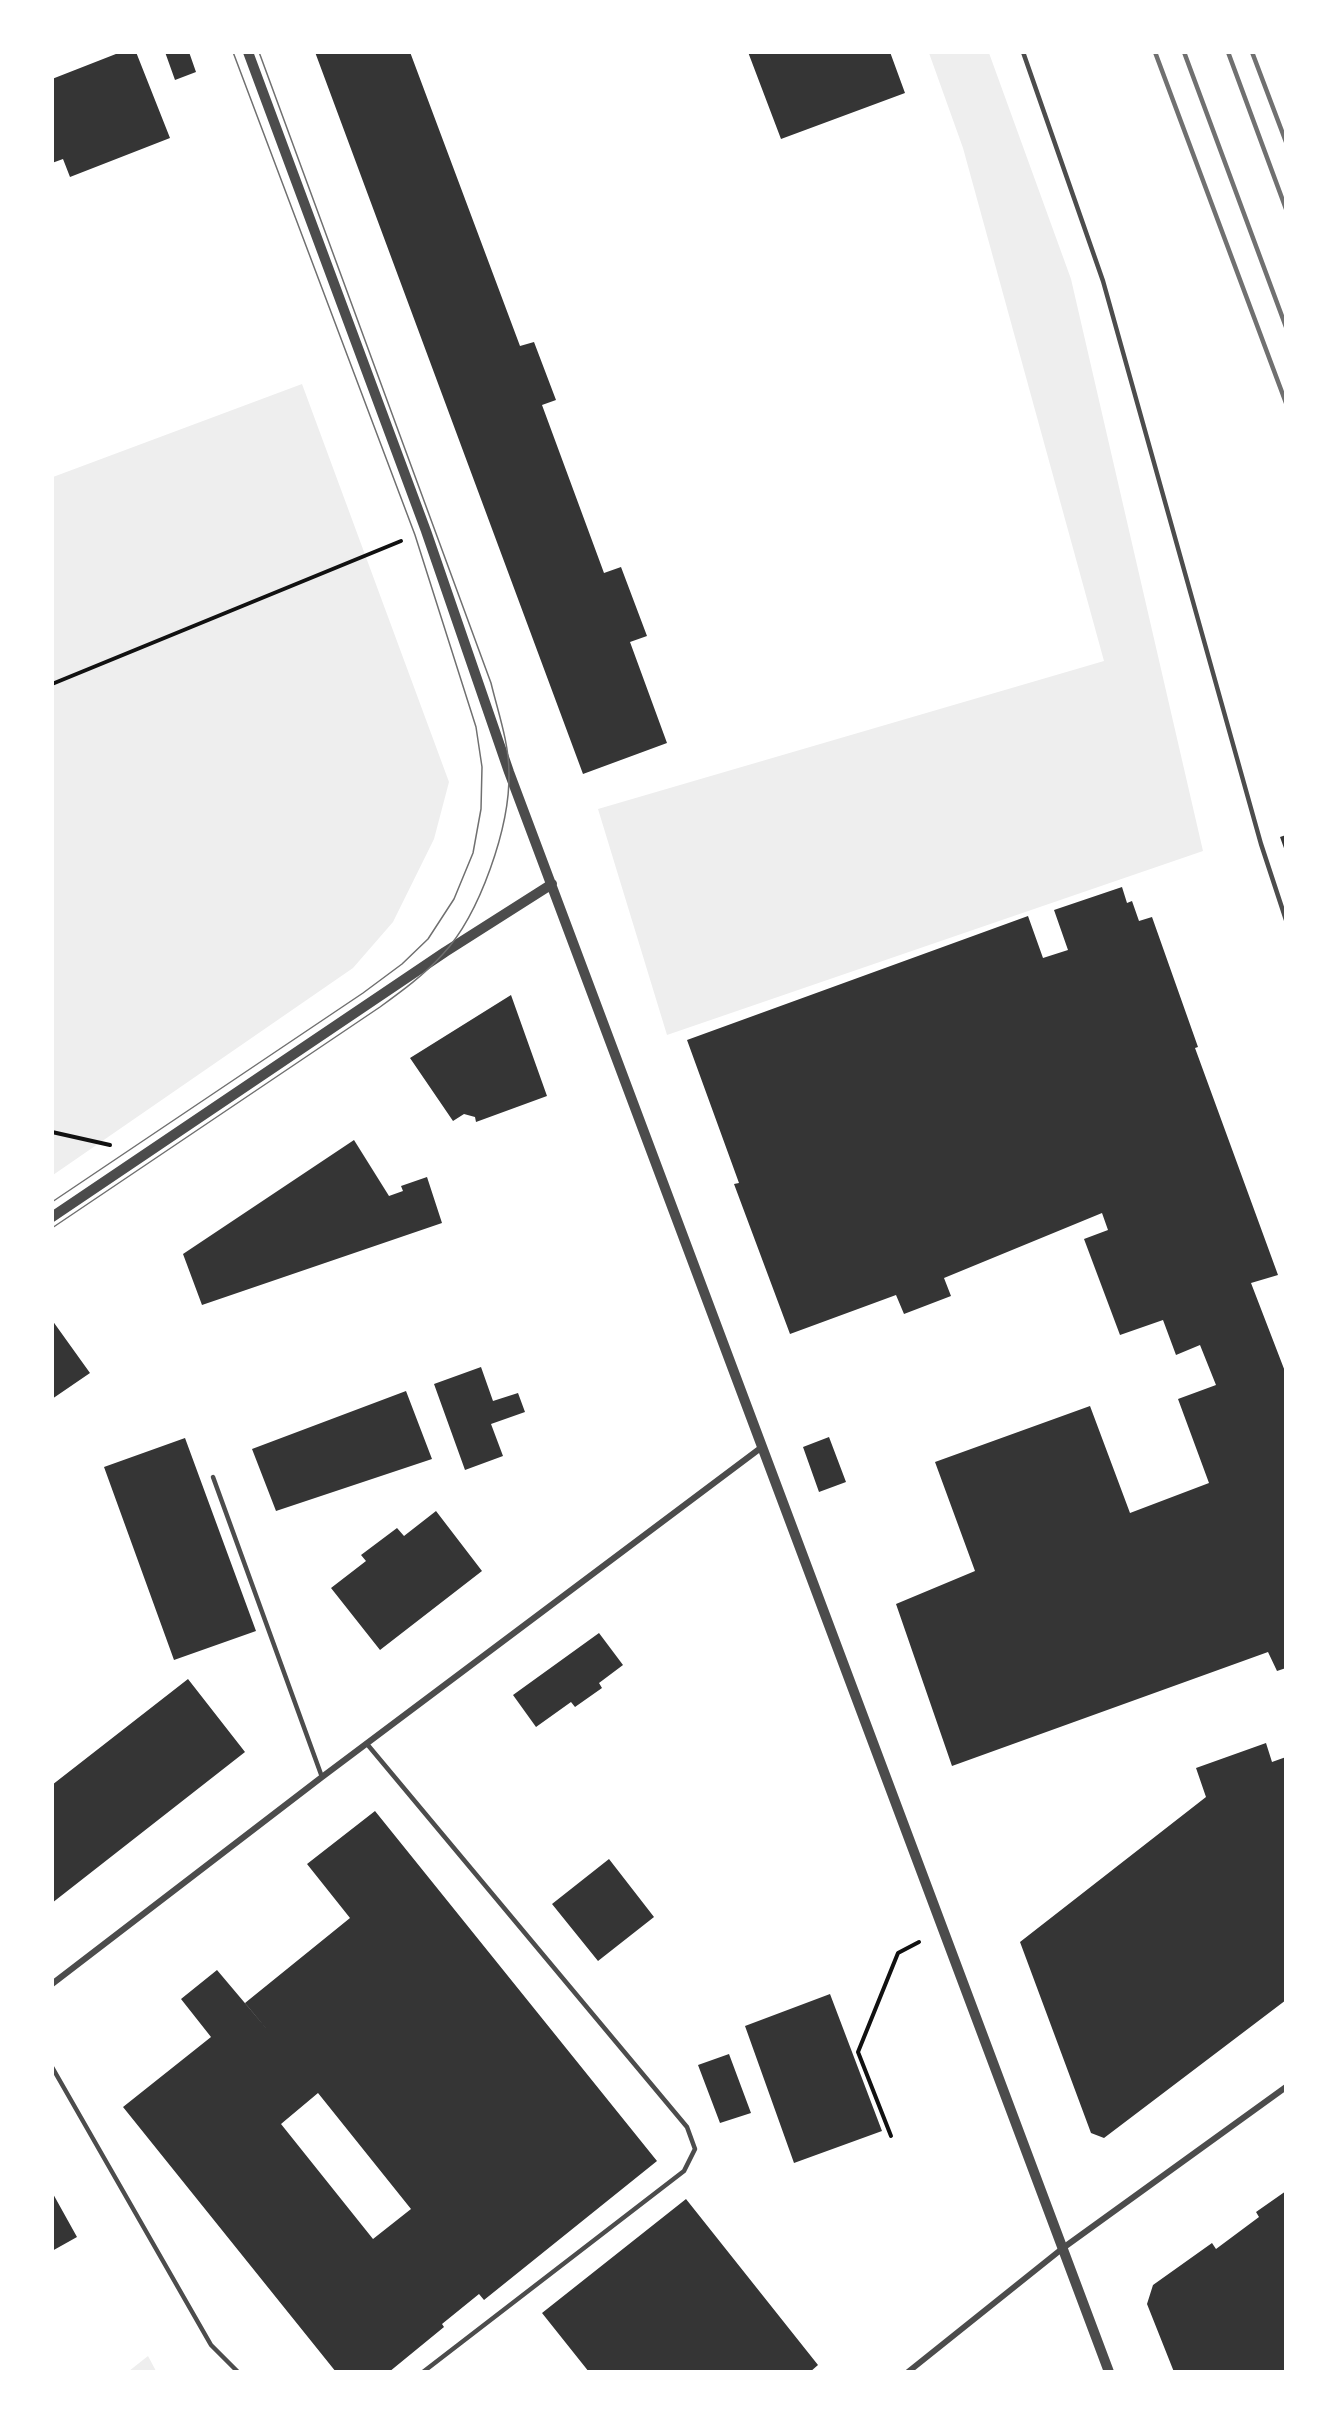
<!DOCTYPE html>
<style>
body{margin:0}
#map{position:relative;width:1338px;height:2424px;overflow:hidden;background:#fff;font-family:"Roboto Condensed",sans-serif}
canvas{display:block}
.frame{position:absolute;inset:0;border:54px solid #fff;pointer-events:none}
</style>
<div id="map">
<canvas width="1338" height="2424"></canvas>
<div class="frame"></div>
</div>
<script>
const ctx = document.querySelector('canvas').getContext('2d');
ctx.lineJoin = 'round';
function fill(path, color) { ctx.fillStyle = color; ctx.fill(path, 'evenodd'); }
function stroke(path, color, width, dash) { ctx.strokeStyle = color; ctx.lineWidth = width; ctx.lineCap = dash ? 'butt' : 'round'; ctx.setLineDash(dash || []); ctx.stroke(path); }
fill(new Path2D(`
 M929,53H989L1071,279L1203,851L667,1035L598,809L1104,661L963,148Z
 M302,384L449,782L434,839L393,922L353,968L53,1175V477Z
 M148,2356L156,2371H129Z`), '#eee');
fill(new Path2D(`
 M121,52H136L170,138L70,177L63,159L52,163V79Z
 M165,52H189L196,72L175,80Z
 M315,52H410L520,346L534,342L556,400L542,405L604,573L621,567L647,636L630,642L667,743L583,774Z
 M748,52H890L905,93L781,139Z
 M1286,835V850L1285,851L1280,837Z
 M1122,887L1127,903L1132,901L1139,921L1152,917L1198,1047L1195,1048L1278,1275L1251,1283L1286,1374V1668L1277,1671L1268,1652L952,1766L896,1604L975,1571L935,1462L1090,1406L1130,1513L1209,1483L1178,1399L1216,1385L1200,1345L1176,1355L1163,1320L1120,1335L1084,1239L1108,1230L1102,1213L944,1278L951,1296L904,1314L896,1295L790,1334L734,1184L739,1183L687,1040L1028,916L1043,958L1068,950L1054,910Z
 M511,995L547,1096L476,1122L475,1117L464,1114L453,1121L410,1058Z
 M354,1140L389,1196L403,1191L401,1186L427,1177L442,1223L202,1305L183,1254Z
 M52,1320L90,1373L52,1399Z
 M481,1367L493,1401L518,1393L525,1412L491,1424L503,1456L465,1470L434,1384Z
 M406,1391L432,1459L276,1511L252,1449Z
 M829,1437L846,1482L819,1492L803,1447Z
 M185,1438L256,1631L174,1660L104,1467Z
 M436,1511L482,1571L380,1650L331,1588L366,1561L361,1555L397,1528L404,1536Z
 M599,1633L623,1665L599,1683L602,1688L575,1707L571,1702L536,1727L513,1695Z
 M188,1679L245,1752L52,1903V1785Z
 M1266,1743L1272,1762L1286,1757V2000L1104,2138L1091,2133L1020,1942L1206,1797L1196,1768Z
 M375,1811L657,2161L484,2300L479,2294L442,2324L444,2327L389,2372H336L123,2107L211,2037L181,1999L217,1970L271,2034L245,2003L350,1918L307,1864ZM318,2093L411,2209L373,2239L281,2124Z
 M609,1859L654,1917L598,1961L552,1904Z
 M830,1994L882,2131L794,2163L745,2026Z
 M729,2054L751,2113L720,2123L698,2065Z
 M1286,2191V2372H1174L1147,2304L1153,2285L1212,2243L1216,2249L1259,2217L1256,2212Z
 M52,2192L77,2237L52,2251Z
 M686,2199L818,2365L810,2372H589L542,2313Z`), '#353535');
stroke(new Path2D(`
 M52,684L401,541
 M52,1132L110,1145
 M891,2136L858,2052L898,1953L919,1942`), '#111', 4);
stroke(new Path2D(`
 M1023,52L1103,281L1261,844L1286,920
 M213,1477L322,1777
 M367,1744L687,2127L695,2149L684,2171L423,2372
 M52,2067L211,2345L238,2372`), '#4c4c4c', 4.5);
stroke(new Path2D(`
 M52,1984L322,1777L762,1447
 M908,2372L1063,2248L1286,2087`), '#4c4c4c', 6);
stroke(new Path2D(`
 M248,52L426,531L509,772L1109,2372
 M52,1217L445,952L552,884`), '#4c4c4c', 10);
stroke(new Path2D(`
 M52,1202L363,993L402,964L428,939L454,899L473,853L481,809L482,767L476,727L415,535L233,52
 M52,1228L380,1007C402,991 424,975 443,954C480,914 510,827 509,773C509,743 498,712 491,683L259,52`), '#707070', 1.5);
stroke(new Path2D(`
 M1155,52L1286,403
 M1184,52L1286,327
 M1228,52L1286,209
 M1252,52L1286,142`), '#707070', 4.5);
</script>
